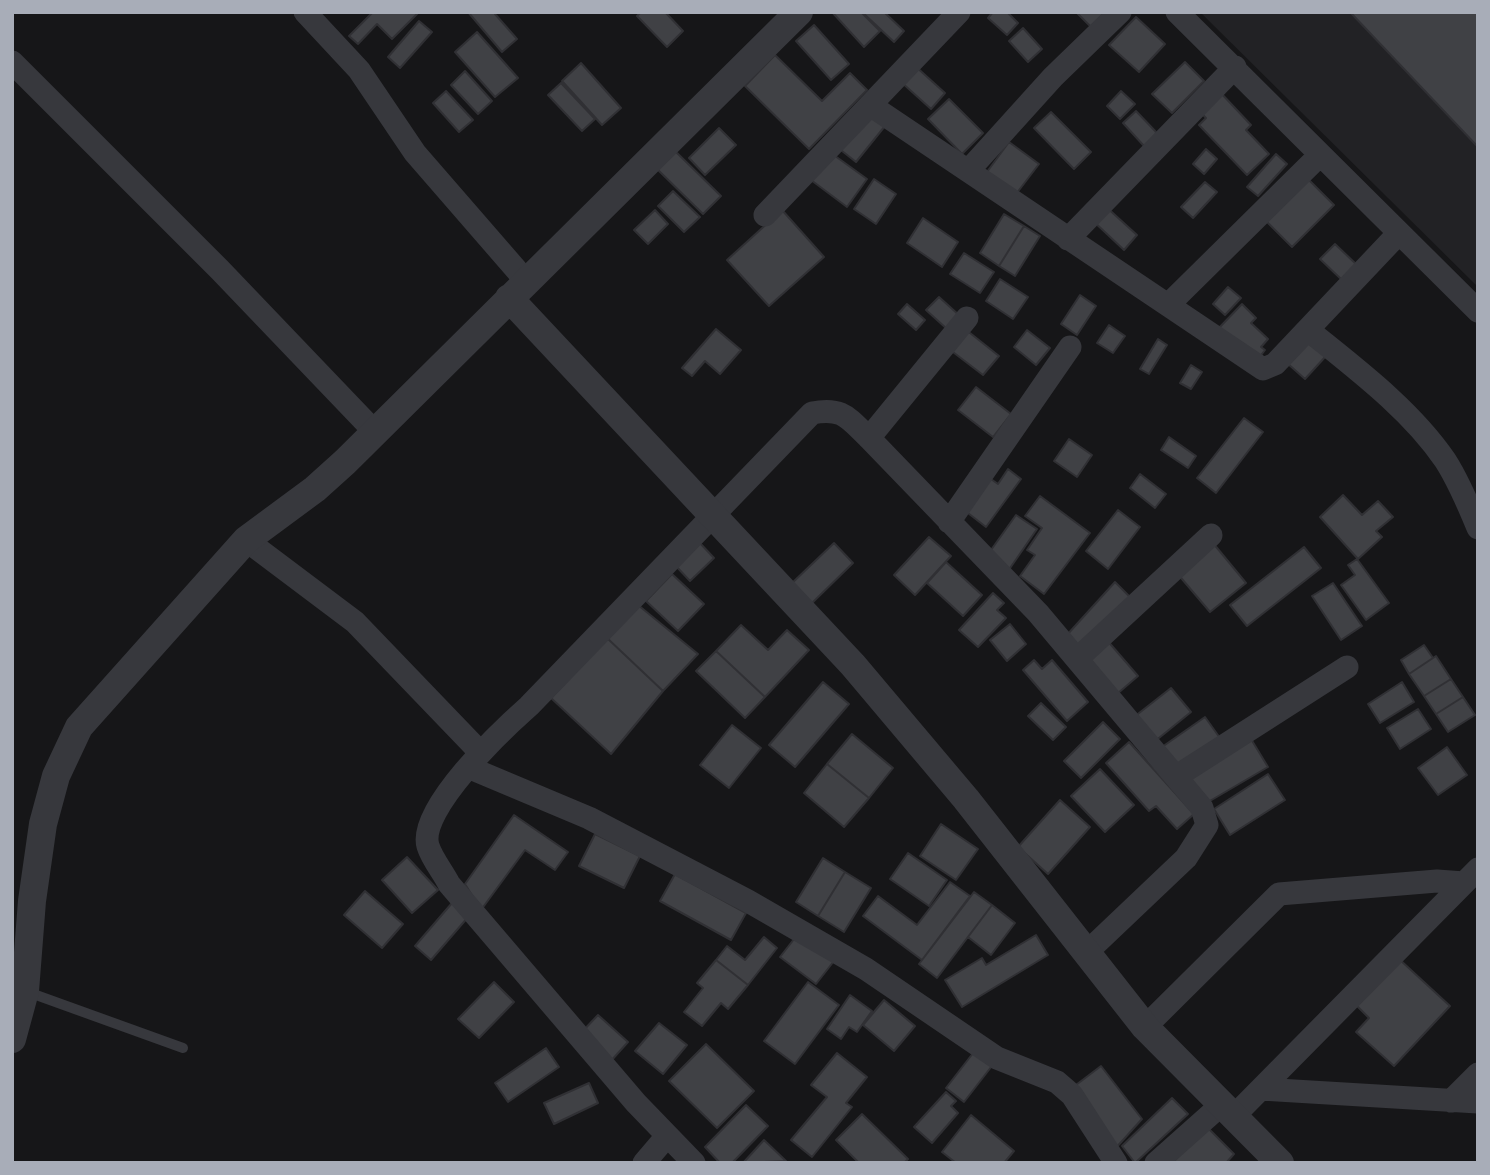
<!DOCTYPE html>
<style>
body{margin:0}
#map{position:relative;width:1490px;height:1175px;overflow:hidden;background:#161618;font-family:"Space Grotesk",sans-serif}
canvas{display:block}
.frame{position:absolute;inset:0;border:14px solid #a8adb8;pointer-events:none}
</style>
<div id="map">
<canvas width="1490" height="1175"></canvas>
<div class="frame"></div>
</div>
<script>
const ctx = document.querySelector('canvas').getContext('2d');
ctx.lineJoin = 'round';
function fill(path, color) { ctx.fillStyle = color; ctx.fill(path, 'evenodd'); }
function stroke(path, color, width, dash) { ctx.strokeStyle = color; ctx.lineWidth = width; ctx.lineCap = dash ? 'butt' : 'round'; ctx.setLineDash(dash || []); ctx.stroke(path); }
fill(new Path2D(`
 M1200,12H1478V287Z`), '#222225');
const building = new Path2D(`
 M373,12H419L392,39L377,24L358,44L349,36Z
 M468,12H498L495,14L517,39L502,52Z
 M641,12H665L683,31L667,47L637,16Z
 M832,12H861L880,31L864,47Z
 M862,12H884L904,31L894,42Z
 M993,12H1007L1018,23L1007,35L988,18Z
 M1076,12H1105L1091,27Z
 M1350,12H1478V147Z
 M1136,17L1165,44L1139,72L1109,45Z
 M419,21L432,32L400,68L388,57Z
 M814,25L849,64L831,80L796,41Z
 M1023,28L1042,49L1028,62L1009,41Z
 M477,32L518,78L495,97L455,52Z
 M775,55L822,101L850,73L867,90L809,149L745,86Z
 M1185,62L1204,81L1172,113L1152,94Z
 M581,63L621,108L602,125L562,81Z
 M914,65L945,93L931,109L900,81Z
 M465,71L492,101L478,114L451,85Z
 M561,83L595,119L582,131L548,95Z
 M446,91L473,120L459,132L433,103Z
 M1121,91L1135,104L1120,119L1107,106Z
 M1219,91L1251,125L1246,130L1269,154L1247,175L1199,125L1206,118L1198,110Z
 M949,99L983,133L962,154L928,119Z
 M866,110L885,126L856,162L837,147Z
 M1136,111L1157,133L1144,146L1123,123Z
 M1051,112L1091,152L1074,169L1034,128Z
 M719,128L736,145L705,175L689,158Z
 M1009,142L1039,164L1013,198L984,176Z
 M1206,149L1217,159L1204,174L1193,164Z
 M674,150L721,196L703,214L656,168Z
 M831,153L867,179L847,207L811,180Z
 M1276,154L1287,164L1258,196L1247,187Z
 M1305,176L1334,205L1292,247L1263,218Z
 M874,179L896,194L876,224L854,209Z
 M1205,182L1217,192L1193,218L1181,207Z
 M673,191L700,217L684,232L658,206Z
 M1104,205L1137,235L1124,250L1091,219Z
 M655,210L668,224L648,244L634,230Z
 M782,210L824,257L769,306L727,260Z
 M1004,214L1024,226L999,266L980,253Z
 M923,218L958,242L942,267L907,243Z
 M1024,226L1040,236L1015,276L999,266Z
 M1335,244L1357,265L1342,280L1320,259Z
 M964,253L994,272L980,293L950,274Z
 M1000,279L1028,297L1013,319L986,301Z
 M1228,287L1241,298L1225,315L1213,304Z
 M1080,295L1096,306L1077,335L1061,324Z
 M939,297L960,316L947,329L926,310Z
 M907,304L925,320L916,330L898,314Z
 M1242,304L1256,318L1251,323L1268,339L1261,347L1265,350L1255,363L1216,331Z
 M1109,325L1125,336L1113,353L1097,343Z
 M716,329L741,350L720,374L705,361L692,376L682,368Z
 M965,329L999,356L983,375L949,349Z
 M1027,330L1050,348L1036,365L1014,347Z
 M1158,339L1167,345L1149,374L1140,369Z
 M1308,340L1326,356L1305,379L1287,363Z
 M1191,365L1202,372L1191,389L1180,383Z
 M976,387L1011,414L993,437L958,410Z
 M1244,418L1263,432L1216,493L1197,478Z
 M1169,437L1196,456L1188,468L1161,450Z
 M1069,439L1092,455L1077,477L1054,461Z
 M1008,469L1021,479L986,527L964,510L988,477L998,484Z
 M1140,474L1166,494L1155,508L1130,488Z
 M1343,495L1362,515L1378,501L1393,517L1376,531L1382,537L1358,559L1320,517Z
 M1040,496L1090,533L1044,594L1020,576L1035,555L1027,550L1042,528L1025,516Z
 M1118,510L1140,527L1108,569L1086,551Z
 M1016,515L1037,529L1006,574L986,557Z
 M929,537L951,556L915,595L894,575Z
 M698,541L714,558L690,581L674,564Z
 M834,543L853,563L811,604L791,584Z
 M1213,543L1246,583L1210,612L1176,572Z
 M1304,547L1321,568L1247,626L1230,605Z
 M1357,559L1389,603L1366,620L1341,585L1355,575L1348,565Z
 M946,562L982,595L963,616L927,583Z
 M672,574L704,604L678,631L646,601Z
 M1115,582L1130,597L1082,650L1066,636Z
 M1333,583L1362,626L1341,640L1312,596Z
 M993,593L1004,603L997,610L1006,618L978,647L959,630Z
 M638,605L698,654L663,691L607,638Z
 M1010,624L1026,644L1007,661L990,640Z
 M741,625L768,650L787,630L809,650L765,697L716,651Z
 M607,638L663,691L611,754L551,698Z
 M1106,639L1138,676L1117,694L1085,658Z
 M1424,645L1433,658L1409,674L1401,660Z
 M716,651L765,697L745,718L696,671Z
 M1436,656L1451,679L1424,696L1409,674Z
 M1034,660L1042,669L1052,660L1088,702L1067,721L1023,670Z
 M1451,679L1463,697L1436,714L1424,696Z
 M823,682L849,704L795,767L769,745Z
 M1402,682L1414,702L1380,723L1368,704Z
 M1171,688L1191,712L1154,742L1134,717Z
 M1463,697L1475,715L1448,732L1436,714Z
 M1041,703L1066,727L1053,740L1028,716Z
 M1418,709L1431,729L1400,749L1387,728Z
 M1205,717L1220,738L1177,768L1162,747Z
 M1103,722L1120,739L1081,778L1064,761Z
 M732,725L761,748L729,788L700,765Z
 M852,734L893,768L869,798L827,764Z
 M1251,739L1268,767L1203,805L1186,777Z
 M1129,742L1194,814L1177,829L1156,806L1149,811L1106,763Z
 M1447,747L1467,775L1438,795L1418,768Z
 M827,764L869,798L844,827L804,793Z
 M1100,769L1134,805L1105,832L1071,796Z
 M1268,774L1285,800L1230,835L1214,809Z
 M1060,800L1090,827L1048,874L1018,847Z
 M514,815L568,852L555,870L525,850L481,910L465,884Z
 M941,824L978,849L956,880L920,856Z
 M595,834L640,856L624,888L579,866Z
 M908,853L947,880L929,906L890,879Z
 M407,857L438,890L412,913L382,880Z
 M823,858L845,872L818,916L796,902Z
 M845,872L871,888L844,932L818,916Z
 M675,874L746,913L731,940L660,901Z
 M950,882L970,896L922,960L863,916L878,896L917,925Z
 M365,891L403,924L382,948L344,915Z
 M974,892L992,905L937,978L919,964Z
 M452,903L469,916L431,960L415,946Z
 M992,905L1015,923L991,955L968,937Z
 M798,934L834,961L816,984L780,957Z
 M1036,935L1048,955L962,1007L945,980L982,958L986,965Z
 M764,937L777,948L748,985L716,960L727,946L745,960Z
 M1399,959L1450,1006L1394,1066L1356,1032L1369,1018L1356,1005Z
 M716,960L748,985L728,1009L721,1003L702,1026L684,1012L703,988L697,983Z
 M494,982L514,1002L479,1038L458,1019Z
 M808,982L839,1005L795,1064L764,1041Z
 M850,995L872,1011L857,1032L849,1027L841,1039L827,1029Z
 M884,1000L915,1026L894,1051L863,1025Z
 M598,1015L628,1042L610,1062L579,1035Z
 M659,1023L687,1045L663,1074L635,1051Z
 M706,1044L754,1091L717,1128L669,1081Z
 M546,1048L559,1067L508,1102L495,1083Z
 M977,1048L995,1062L964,1102L946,1088Z
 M837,1053L867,1077L846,1103L852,1107L812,1157L791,1140L827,1097L811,1085Z
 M1101,1066L1142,1119L1114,1150L1072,1088Z
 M589,1083L598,1103L554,1124L544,1103Z
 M946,1092L956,1101L951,1106L958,1113L932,1143L914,1127Z
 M1172,1098L1188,1114L1135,1163L1122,1146Z
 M746,1105L768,1126L732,1163H720L705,1147Z
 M862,1114L908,1159L904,1163H859L836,1140Z
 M971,1115L1014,1151L1004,1163H956L942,1152Z
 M1207,1127L1234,1154L1226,1163H1172Z
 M764,1140L786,1161L743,1163Z`);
fill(building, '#404145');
stroke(building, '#303034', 2);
stroke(new Path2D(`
 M25,991L183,1048`), '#37383d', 10);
stroke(new Path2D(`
 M305,12L359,70L415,153L527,282
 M1177,12L1478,311
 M12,62L220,270L375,432
 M870,105L1263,369L1275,364L1398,234
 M968,171L1053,77L1120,12
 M765,215L959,12
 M1068,239L1235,67
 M1168,305L1320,155
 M1308,330C1355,368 1410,409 1445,460C1458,480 1469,506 1478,528
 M869,438L967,318
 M949,522L1070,347
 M246,540L355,622L479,751
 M1077,659L1211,535
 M470,768L589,818L748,901L866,969L997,1058L1057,1082L1072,1095L1116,1163
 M1177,776L1347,667
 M1145,1027L1279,894L1437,881L1464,883
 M1261,1089L1478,1102
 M1451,1101L1478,1074
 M1233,1117L1478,869
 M644,1163L667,1136
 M694,1163L636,1103L449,884C443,872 432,859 428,846C417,810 503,729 529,706L812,413C843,407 848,418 869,438L1038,613L1202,808L1207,825L1186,858L1086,953
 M1156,1163L1220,1106`), '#37383d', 23);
stroke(new Path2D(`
 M509,298L853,665L966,799L1145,1027L1280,1163
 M12,1039L25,991L32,901L43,824L56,776L79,727L246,540L315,489L345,462L799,12`), '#37383d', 28);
</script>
